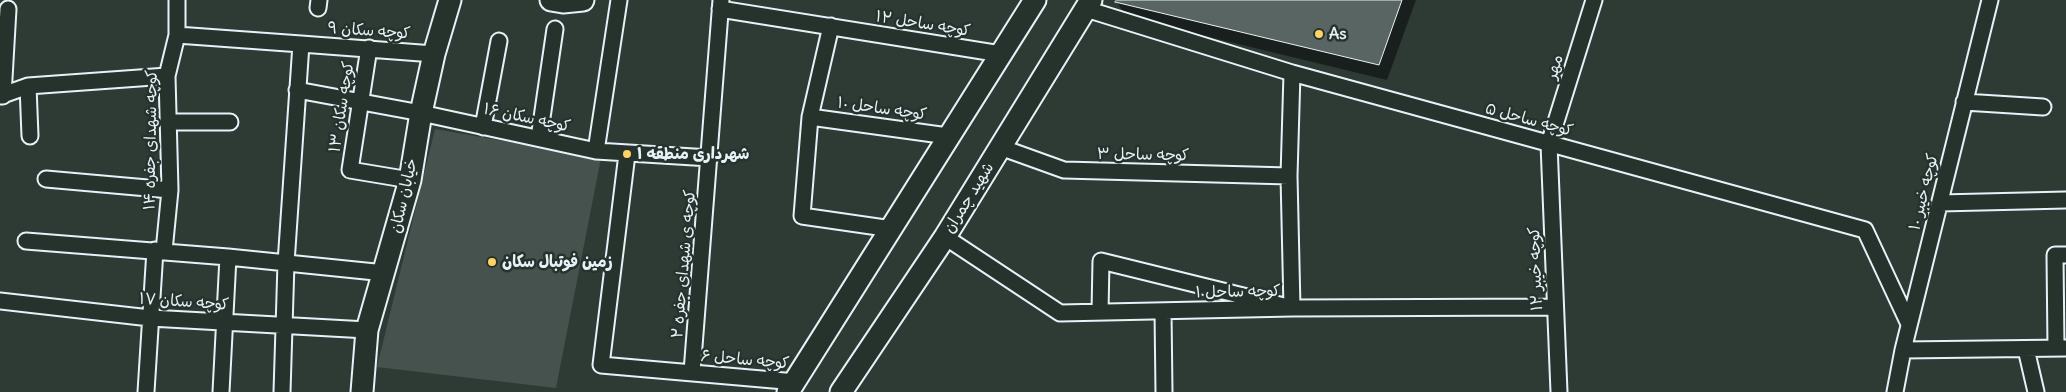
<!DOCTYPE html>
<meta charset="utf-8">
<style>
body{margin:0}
canvas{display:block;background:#2e3b35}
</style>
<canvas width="2066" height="392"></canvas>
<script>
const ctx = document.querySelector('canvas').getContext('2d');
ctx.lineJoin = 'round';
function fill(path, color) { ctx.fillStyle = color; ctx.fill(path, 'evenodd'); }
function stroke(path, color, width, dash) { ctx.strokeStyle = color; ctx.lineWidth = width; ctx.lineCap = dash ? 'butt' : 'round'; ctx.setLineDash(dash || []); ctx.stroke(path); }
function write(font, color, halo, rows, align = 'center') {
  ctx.font = font + ' Delius,"Playpen Sans Arabic",sans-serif'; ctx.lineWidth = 5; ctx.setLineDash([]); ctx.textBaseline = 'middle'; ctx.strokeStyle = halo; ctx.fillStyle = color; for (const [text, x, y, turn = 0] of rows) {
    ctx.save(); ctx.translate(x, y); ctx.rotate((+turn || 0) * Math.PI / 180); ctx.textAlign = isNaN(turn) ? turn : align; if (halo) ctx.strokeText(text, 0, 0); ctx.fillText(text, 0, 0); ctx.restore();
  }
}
fill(new Path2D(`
 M435,129L601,158L556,388L377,367Z`), '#45524e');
fill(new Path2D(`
 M1118,0H1416L1387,80L1126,17L1117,2Z`), '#0007');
const building = new Path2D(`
 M1117,0H1402L1379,65L1115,2Z`);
fill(building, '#596563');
stroke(building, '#e8f1f8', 1);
const street = new Path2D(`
 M318,8L319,0
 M720,9L1001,54
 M1086,9L1292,73L1865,230L1909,324
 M831,26L810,117L802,216L892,229
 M177,35L301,44L286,263L282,392
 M301,44L434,54
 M369,48L350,170L410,180
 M28,86L30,136
 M297,90L421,113L596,151L710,158
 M0,96L28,86L167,76
 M3,96L8,9
 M1964,102L2043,107
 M810,117L948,136
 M168,122H230
 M483,127L499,41
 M539,138L555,29
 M1000,147L1064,170L1289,176
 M596,151L619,0
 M627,154L601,365L796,382
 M46,179L170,190
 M1940,203L2066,200
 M945,237L1060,313L1292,308L1555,307
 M26,241L228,257L385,273
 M164,251L170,190L167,76L177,35V0
 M0,301L150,318L367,330
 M1163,311L1164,392
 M1100,312L1101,261L1292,308L1289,176L1292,73
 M2056,348L2055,255H2066
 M2026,349L2036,392
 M1903,350L2066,348
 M692,372L721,0
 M146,392L155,250
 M221,392L228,257
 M1559,392L1549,144L1594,0
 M1895,392L1903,350L1990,0`);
const secondary = new Path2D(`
 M551,0L563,2L583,0
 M362,392L367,330L410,180L421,113L434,54L450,0
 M788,392L1035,0
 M841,392L945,237L1091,0`);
stroke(street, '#e8f1f8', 19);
stroke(secondary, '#e8f1f8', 25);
stroke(street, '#26332d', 15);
stroke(secondary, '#26332d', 21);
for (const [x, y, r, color] of [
 [1319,34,5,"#ffd166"],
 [627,154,5,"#ffd166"],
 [492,262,5,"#ffd166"]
]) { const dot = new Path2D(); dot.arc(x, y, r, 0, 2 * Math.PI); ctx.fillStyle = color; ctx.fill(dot); stroke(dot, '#26332d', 2); }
write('16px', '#e8f1f8', '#26332d', [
 ["کوچه ساحل ۱۲",923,24,9],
 ["کوچه سکان ۹",369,31,4],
 ["مهر",1555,67,-73],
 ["کوچه سکان ۱۳",342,107,-81],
 ["کوچه ساحل ۱۰",882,109,8],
 ["کوچه سکان ۱۶",527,118,12],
 ["کوچه ساحل ۵",1529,120,15],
 ["کوچه شهدای جفره ۱۴",151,140,-89],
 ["کوچه ساحل ۳",1143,155,1],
 ["کوچه خیبر ۱۰",1924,192,-76],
 ["خیابان سکان",404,196,-77],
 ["شهید چمران",969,198,-58],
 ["کوچه ی شهدای جفره ۲",684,264,-85],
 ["کوچه خیبر ۱۲",1536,269,-92],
 ["کوچه ساحل ۱",1238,292,-1],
 ["کوچه سکان ۱۷",184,302,4],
 ["کوچه ساحل ۶",745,360,5]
]);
write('bold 16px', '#e8f1f8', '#26332d', [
 ["As",1329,34],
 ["شهرداری منطقه ١",637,154],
 ["زمین فوتبال سکان",502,262]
], 'left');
</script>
